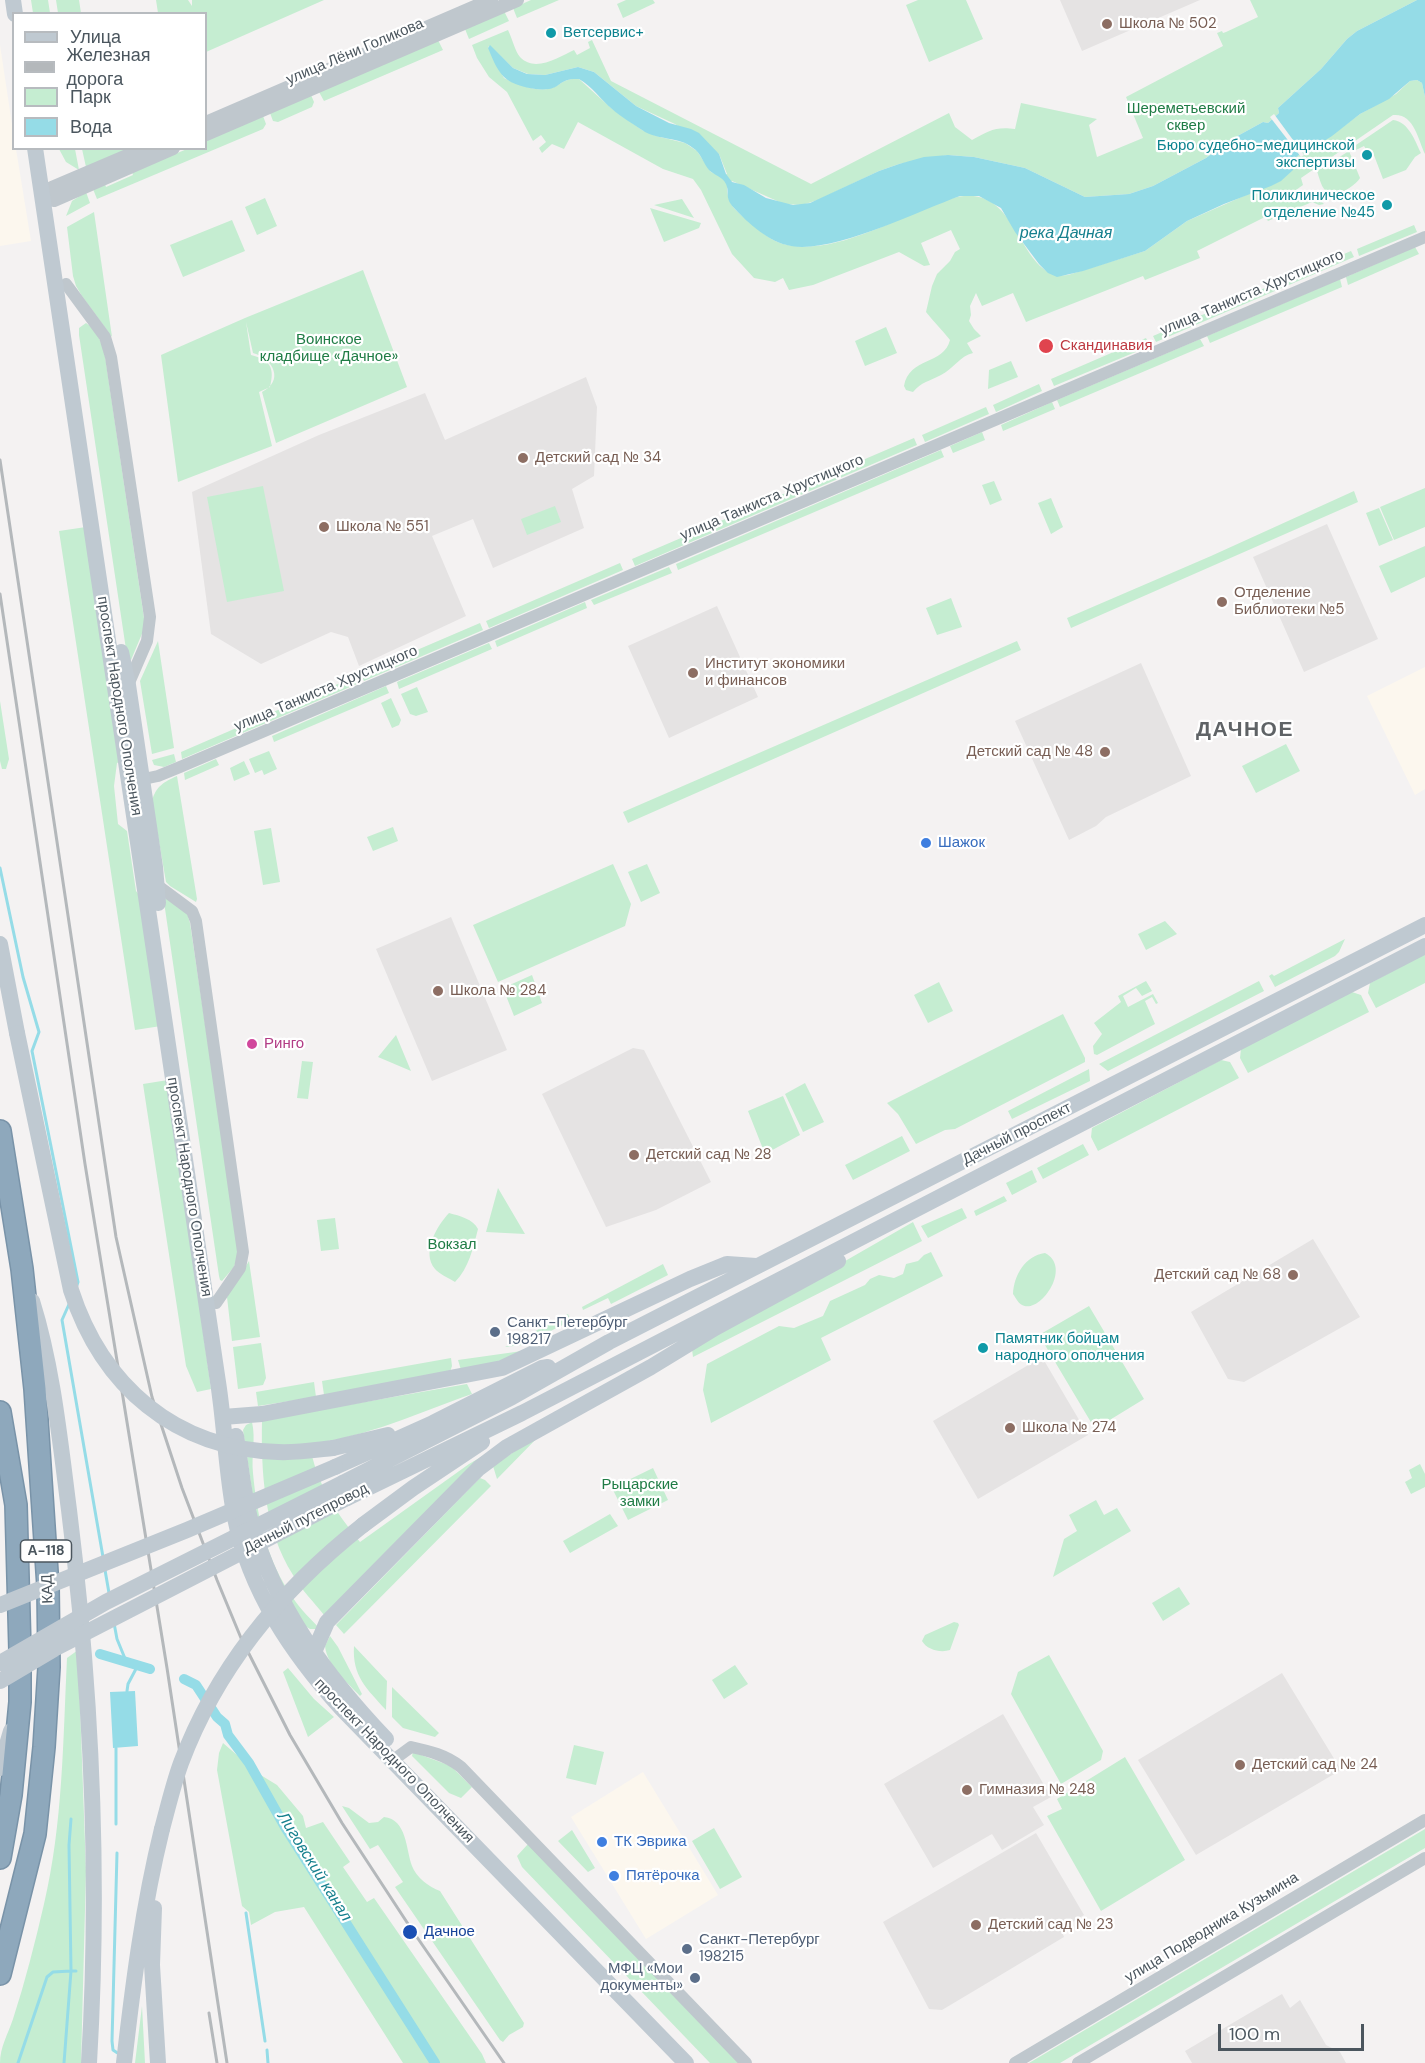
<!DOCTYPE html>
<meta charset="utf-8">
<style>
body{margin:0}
#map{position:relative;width:1425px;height:2063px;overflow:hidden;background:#f4f2f2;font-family:"DM Sans",sans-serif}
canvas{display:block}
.legend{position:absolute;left:12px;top:12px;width:195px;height:138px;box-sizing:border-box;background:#fff;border:2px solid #b7bbbf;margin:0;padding:8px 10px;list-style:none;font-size:18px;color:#4b565e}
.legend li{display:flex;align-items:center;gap:12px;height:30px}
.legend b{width:30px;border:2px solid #b7bbbf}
.scale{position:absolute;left:1218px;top:2024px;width:146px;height:27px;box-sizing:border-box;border:3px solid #4b565e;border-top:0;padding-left:8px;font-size:18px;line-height:21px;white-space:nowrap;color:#4b565e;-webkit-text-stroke:4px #fff;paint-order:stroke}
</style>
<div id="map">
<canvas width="1425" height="2063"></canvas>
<ul class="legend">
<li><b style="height:8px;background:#bfc9d1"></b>Улица</li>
<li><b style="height:8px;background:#b4b8bb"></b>Железная дорога</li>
<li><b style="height:16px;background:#c5edd1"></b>Парк</li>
<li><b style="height:16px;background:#95dce7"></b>Вода</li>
</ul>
<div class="scale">100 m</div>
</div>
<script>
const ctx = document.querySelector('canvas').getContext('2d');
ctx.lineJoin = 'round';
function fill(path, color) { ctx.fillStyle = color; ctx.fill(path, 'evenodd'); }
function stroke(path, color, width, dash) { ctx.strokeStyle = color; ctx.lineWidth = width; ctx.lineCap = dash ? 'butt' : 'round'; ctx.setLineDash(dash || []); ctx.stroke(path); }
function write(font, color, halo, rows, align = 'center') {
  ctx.font = font + ' "DM Sans",sans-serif'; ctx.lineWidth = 4.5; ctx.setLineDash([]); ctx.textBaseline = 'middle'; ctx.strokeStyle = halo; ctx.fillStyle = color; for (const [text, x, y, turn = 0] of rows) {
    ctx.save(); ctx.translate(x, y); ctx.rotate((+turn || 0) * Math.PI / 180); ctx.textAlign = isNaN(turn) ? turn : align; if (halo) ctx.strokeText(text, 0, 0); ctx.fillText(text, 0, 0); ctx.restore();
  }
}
fill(new Path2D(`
 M0,45L13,131L14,148L16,149L31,241L0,246Z
 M1425,667V789L1415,795L1367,696Z
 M643,1772L718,1895L646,1939L571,1817Z`), '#fcf7ee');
fill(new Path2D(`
 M1060,0H1200L1082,51Z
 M586,377L597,407L594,476L572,489L584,528L493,568L473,519L432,536L466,616L359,666L348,637L331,632L261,664L211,634L192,492L319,435L425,393L445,440Z
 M1327,524L1378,639L1304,672L1253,557Z
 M717,606L758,697L669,738L628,646Z
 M1141,663L1191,776L1106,817L1096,826L1069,840L1015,721Z
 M451,917L507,1050L432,1081L376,949Z
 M633,1048L644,1050L711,1182L656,1210L606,1227L542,1094Z
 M1313,1239L1360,1317L1244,1382L1228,1379L1191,1312Z
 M1042,1357L1088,1435L978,1499L933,1421Z
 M1282,1673L1341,1770L1196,1855L1138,1760Z
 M1003,1714L1051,1797L1033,1807L1044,1825L1002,1850L992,1834L933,1868L884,1784Z
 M1036,1833L1084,1915L1061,1929L1064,1937L999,1976L942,2010L929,2009L883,1922Z
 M1282,1994L1290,2008L1300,2000L1326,2045L1340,2052L1346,2063H1192L1185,2051Z`), '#e5e3e3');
fill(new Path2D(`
 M31,0H48L50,13H33Z
 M56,0H79L81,13H58Z
 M156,0H188L192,6V0H324L206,52V14L158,13Z
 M531,0H559L517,18L513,8Z
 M626,0H653L655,3L623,18L617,4Z
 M918,0H966L983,39L929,62L906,5Z
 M1250,0H1417L1357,31L1347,39L1321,69L1278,108L1279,113L1268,123L1263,122L1232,139L1206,158L1153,186L1129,194L1085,197L1025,168L974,157L948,155L899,164L879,171L818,200L802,205L784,204L732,181L727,186C727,205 736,211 750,222C759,230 769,239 780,243C826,258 887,223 929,207C940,203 952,197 964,196C1021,190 1019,282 1068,275L1145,251L1187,221L1246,195L1308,148L1321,143L1360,114L1396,94L1410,81L1417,80L1422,83L1425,97V154C1418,139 1414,113 1393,115L1301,178L1303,185L1296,190L1302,200L1315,196L1324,204L1319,205L1312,202L1268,221L1265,217L1197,251L1200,258L1145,280L1143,276L1026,322L1013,293L982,306L976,293L970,306L971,315L969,321L974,329L981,336L967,343L973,353C960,356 953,369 941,375C930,381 921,382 913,392L906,390L904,386C909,357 944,365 950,340C942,330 934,322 926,312L932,286L937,274L950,261L955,252L960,249L951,230L921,243L930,265L924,266L899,252L813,285L789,290L783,278L775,282L754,278L732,254L701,190L693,179L663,169L578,122L564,149L552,144L542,153L539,148L546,142L541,135L533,141L507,92L489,77L477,58L472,45L508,30C512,38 515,51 520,57C535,73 559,57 574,50L577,55L590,48L588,42L592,40L611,81L811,184L949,113L955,127L972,140C988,131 996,126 1015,129L1021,103L1097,119L1089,125L1097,157L1143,138L1126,97L1223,46L1217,33L1222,31L1223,33L1226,32L1258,17ZM490,46L513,68L528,74L545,75L578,67L594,72L636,106L675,124L719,154L727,174L720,176L711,172L697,151L685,143L656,136L642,130L611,108L579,79C568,78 565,81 556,86C543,94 521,86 508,80L504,78L488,47Z
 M504,11L509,21L469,39L465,29Z
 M438,40L443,50L324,101L319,92Z
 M311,95L314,102L312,107L278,122L273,121L270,113Z
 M263,116L266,124L263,129L97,199L93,189L105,184L106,187L133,175L132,172L187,149L206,148V141Z
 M1393,120C1409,122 1415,141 1421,153L1415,157L1406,170L1383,179L1372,150L1367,151L1364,146L1354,151L1353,147Z
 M59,149H75L79,170L66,162Z
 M82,149H123L124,151L86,167Z
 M1349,151L1360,178C1355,186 1335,200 1325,190C1321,186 1319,177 1317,171Z
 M86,192L90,203L66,216L72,201Z
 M265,198L277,226L257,235L245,207Z
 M682,199L694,218L654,205Z
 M650,208L701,223L699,228L664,242Z
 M94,212L112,337L82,296L76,286L73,276L67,227Z
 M232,220L245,251L183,277L170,245Z
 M1414,225L1417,232L1359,256L1357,249Z
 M1415,247L1419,254L1348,285L1346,277Z
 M1351,251L1354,257L1156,342L1153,336Z
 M363,270L407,387L276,443L262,392C284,381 274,359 253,353L246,322L251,355C270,360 275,367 270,387L259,392L272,446L178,482L161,355L245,318Z
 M1340,279L1342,287L1210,343L1207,336Z
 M86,323C98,330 102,344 105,356L144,618V629L131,660L127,656L79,335V328Z
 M886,327L897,353L865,366L855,341Z
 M1146,338L1150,346L1054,386L1051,379Z
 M1200,339L1204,346L1060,407L1057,400Z
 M1011,361L1018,377L988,389L989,370Z
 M1039,384L1042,391L996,412L993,405Z
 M1052,402L1055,409L1003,431L1001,425Z
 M986,407L989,414L925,442L922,435Z
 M982,432L985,440L953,453L950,446Z
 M914,438L917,445L635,566L632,559Z
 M941,450L944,457L678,570L676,564Z
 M994,481L1002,500L990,505L982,485Z
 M263,486L284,591L227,602L207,497Z
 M1425,488V527L1394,540L1380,507Z
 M1354,491L1358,502L1071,628L1067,618L1211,556Z
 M1051,498L1063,527L1051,534L1038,503Z
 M555,506L561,522L527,535L521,519Z
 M1379,508L1393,540L1379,546L1366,513Z
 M86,527L122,761L117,763L114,786L118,824L127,831L136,891L144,901L161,1026L135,1030L59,531Z
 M1425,546V577L1391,593L1379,566Z
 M620,563L623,570L489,628L486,621Z
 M669,567L672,573L594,605L591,600Z
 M951,598L962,627L937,635L926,608Z
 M585,602L587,608L497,647L495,641Z
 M480,623L483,630L364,681L361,674Z
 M158,641L174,748L152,754L140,681Z
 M1017,641L1021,650L628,823L623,812Z
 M489,643L492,649L399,689L397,682Z
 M354,677L357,684L182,759L181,752Z
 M386,686L389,693L274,742L272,736Z
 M417,687L428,712L416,716L410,714L401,694Z
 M391,698L401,720L399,725L392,728L381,703Z
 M0,701L9,759L6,769H2L0,761Z
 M1286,744L1300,771L1256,793L1242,766Z
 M269,751L277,769L264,775L262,770L255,773L249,759Z
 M174,754L176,762L164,767L154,765L152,760Z
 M216,759L219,765L185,780L184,773Z
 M244,761L250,774L234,781L230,768Z
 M177,776L197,899L196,902L170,886L166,882L152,801C156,786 164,782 177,776Z
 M393,827L398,841L373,851L367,837Z
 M271,828L280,882L263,885L254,831Z
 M613,864L631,904L625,926L498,982L473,925Z
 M647,864L660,893L641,902L628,872Z
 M167,898L187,913L190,923L239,1252L234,1267L222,1281L220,1280L219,1276L164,902V899Z
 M1165,921L1177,934L1146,950L1138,934Z
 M1345,939L1339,952L1335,956L1275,987L1269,976L1272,974L1274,976Z
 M1425,954V983L1376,1008L1368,993L1370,983Z
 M532,975L542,1003L514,1016L503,988Z
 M1146,981L1152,991L1142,996L1136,988L1123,996L1128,1007L1153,994L1158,1003L1156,1004L1152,997L1145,1001L1155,1024L1097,1055L1094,1054L1093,1046L1102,1034L1094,1023L1121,1002L1118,996Z
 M1259,981L1264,991L1108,1071L1099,1064Z
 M939,982L953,1011L928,1023L914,995Z
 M1352,992L1361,995L1369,1012L1248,1073L1240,1058L1241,1049Z
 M1063,1014L1085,1058V1062L955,1129L945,1130L916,1144L898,1114L887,1103Z
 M396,1035L411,1071L378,1057Z
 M1221,1060L1230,1062L1239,1078L1098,1151L1091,1137L1092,1128Z
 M302,1061L313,1062L308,1099L297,1098Z
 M1089,1069L1090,1081L1012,1119L1008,1111Z
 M168,1080L211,1389L197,1392L186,1366L143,1084Z
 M805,1083L824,1122L803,1132L785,1094Z
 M783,1096L800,1135L765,1154L748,1111Z
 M902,1136L910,1151L853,1180L845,1165Z
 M1083,1144L1089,1155L1043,1179L1037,1168Z
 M1032,1170L1037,1182L1012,1195L1006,1183Z
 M498,1188L525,1234L486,1232Z
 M1004,1196L1007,1201L976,1216L974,1211Z
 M962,1208L967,1218L928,1238L921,1226Z
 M449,1213C460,1216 473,1219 478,1229C473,1248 469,1268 455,1282C449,1278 439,1274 435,1269C421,1252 437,1226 449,1213Z
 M335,1218L339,1249L321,1251L317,1220Z
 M913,1222L922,1241L693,1357L692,1349Z
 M931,1252L943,1276L821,1338L831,1360L711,1423L703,1390L707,1364L779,1326L794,1328L823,1316L830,1301L865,1285L870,1279L879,1275L894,1278L903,1274L906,1264L918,1261L924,1255Z
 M1045,1253C1073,1267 1040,1315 1022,1305C1018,1303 1016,1298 1013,1294C1014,1275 1025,1256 1045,1253Z
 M249,1261L260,1337L232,1341L227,1297Z
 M663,1264L668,1275L611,1304L608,1298L583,1310L582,1307Z
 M1089,1306L1144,1399L1095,1429L1039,1335Z
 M568,1314L571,1321L522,1345L505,1347Z
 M261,1343L266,1378L263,1385L238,1389L233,1347Z
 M522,1351L500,1362L461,1370L458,1360Z
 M451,1358L452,1366L450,1372L324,1395L322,1381Z
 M314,1382L316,1397L258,1406L256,1392Z
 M467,1384L472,1394C418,1413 367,1437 310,1444C315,1482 336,1512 360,1542L469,1464L498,1447L324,1615C314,1602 301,1590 293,1575C264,1529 261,1473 262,1420Z
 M252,1422C256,1439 251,1456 253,1473C257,1517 267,1561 293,1598C300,1609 311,1619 320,1629H310L305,1626L290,1604L258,1530L243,1430L246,1425Z
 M543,1432L497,1479L493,1466Z
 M1420,1464L1425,1474V1487L1411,1494L1405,1482L1412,1478L1409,1470Z
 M653,1468L668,1500L628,1520L612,1488Z
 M480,1478L485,1480L491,1486L344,1634L336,1625Z
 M1096,1500L1104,1515L1117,1508L1131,1531L1053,1577L1064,1539L1077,1531L1069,1515Z
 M610,1514L618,1526L570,1553L563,1541Z
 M1179,1587L1190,1604L1163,1621L1152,1603Z
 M954,1622L958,1623L959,1625L950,1650C941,1653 927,1650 922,1641L925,1635Z
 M330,1636L338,1647L362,1694L360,1696C347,1682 327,1666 325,1646Z
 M354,1646L387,1681L386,1710C367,1689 352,1676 354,1646Z
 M78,1650L86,1871L81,2063H0C0,2047 8,2034 13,2019C25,1982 35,1943 44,1904C63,1823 63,1740 67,1658Z
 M1049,1655L1103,1751L1101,1760L1061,1784L1011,1694L1018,1672Z
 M735,1665L748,1684L724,1699L712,1680Z
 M288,1668L314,1699L334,1717L308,1737L283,1672Z
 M392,1687L439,1733L435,1737L403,1728L392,1717Z
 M223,1743L259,1774L277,1785L303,1816L306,1828L323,1822L350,1862L343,1867L367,1902L374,1898L482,2054L486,2063H403L304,1907L275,1912L251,1925L249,1912L242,1906L217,1770L219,1753Z
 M574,1745L604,1752L596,1785L566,1778Z
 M413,1752L451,1766L472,1787L461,1798L449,1793L412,1756Z
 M1125,1757L1185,1860L1101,1911L1047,1816L1062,1809L1057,1799Z
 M342,1806L349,1808L369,1823L378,1822L384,1817C407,1819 406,1850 412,1866C416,1877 429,1887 440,1891L524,2023L523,2027L509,2035L503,2042L500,2040L395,1887L403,1882L378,1845L370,1849Z
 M714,1828L742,1877L720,1889L692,1841Z
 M1425,1829V1848L1060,2063H1029Z
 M572,1830L595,1868L588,1872L558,1841Z
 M528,1844L740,2063H710L522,1867L517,1856Z
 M142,2006L145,2063H135Z`), '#c5edd1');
fill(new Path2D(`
 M1417,0H1425V97L1422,83L1417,80L1410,81L1389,99L1360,114L1332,136L1313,148H1308L1295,158L1293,170L1281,181L1271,186L1224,204L1187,221L1145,251L1083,271L1057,277L1048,273L1039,264L1015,232L1001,208L979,196H960C918,211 832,254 791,246C769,242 749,224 734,208C724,197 730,193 726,184C722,176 715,176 709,170C703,163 701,153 693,148C679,136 658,141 642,130C633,124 621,117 612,109C601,100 592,86 579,79C560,78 561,87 549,89C536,91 513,86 504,77C496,69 492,57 488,48L490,45L513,68L527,74L545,75L578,67L594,72L636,106L669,123L691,129L699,133L719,154L726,174L732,182L744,185L766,198L793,205L810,203L879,171L899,164L924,157L948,155L974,157L1025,168L1085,197L1129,194L1153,186L1206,158L1232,139L1263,122L1268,123L1279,113L1278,108L1321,69L1347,39L1357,31Z
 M135,1691L138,1746L113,1748L110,1692Z`), '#95dce7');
fill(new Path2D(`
 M1274,114L1304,155L1301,157L1270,117Z`), '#f4f2f2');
stroke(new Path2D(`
 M0,868L23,977L39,1032L32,1051L78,1282L77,1285
 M70,1302L62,1320L103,1557
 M105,1570L109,1593
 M114,1623L117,1639L126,1661
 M127,1691L128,1684L138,1665
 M71,1819L69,1845L71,1971H76
 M116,1824V1748
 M117,1853L112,2041L113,2050L119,2054
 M246,1913L265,2041
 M267,2050L268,2063
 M18,2063L47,1977L53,1972L71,1971L64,2063`), '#95dce7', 3);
stroke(new Path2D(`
 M100,1654L150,1669
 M184,1679L196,1685L217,1717L225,1724L228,1735L249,1763L285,1827L435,2063`), '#95dce7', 10);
const motorway = new Path2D(`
 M0,1131L22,1269L35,1389L48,1587L49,1667L44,1747L35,1834L0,1974
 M0,1412L16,1505L20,1651V1702L11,1795L0,1858`);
stroke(motorway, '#7993a8', 24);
stroke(new Path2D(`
 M66,284L105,337L111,357L150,617L147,641L128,685
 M134,781L158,776L180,767L1425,237
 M157,885L192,911L196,921L243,1252L240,1268L216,1303
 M392,1761L411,1747C429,1751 446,1755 461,1767L746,2063
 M1015,2063L1425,1820
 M1078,2063L1425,1858`), '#bfc7cd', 12);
stroke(new Path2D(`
 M206,123L491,0
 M206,134L517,0
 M42,197L54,200L173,148
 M42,197L52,188L146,148`), '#bfc7cd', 14);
stroke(new Path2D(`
 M13,0L15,14
 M35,148L218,1382C225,1427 226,1473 235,1518C250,1592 292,1653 341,1708L686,2063
 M121,652L128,685L155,867L158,903
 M0,944L17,1033
 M32,1301C53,1368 60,1441 69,1510C92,1694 100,1878 89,2063
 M223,1417L262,1414L502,1368L690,1279L727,1264L756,1266
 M236,1436C241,1464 243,1494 251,1522C274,1606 327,1677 386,1739
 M333,1448L388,1435
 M335,1467L433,1423L542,1368L548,1367
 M343,1483L512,1397L609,1342L1425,925
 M347,1498L522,1413L1425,946
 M363,1525L413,1488L482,1442
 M314,1652L327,1622L479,1468L507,1447L651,1367L715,1328L838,1261
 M0,1768L11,1731
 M154,1908L152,1965L158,2063
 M124,2063C133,1984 143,1906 162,1829`), '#bfc9d1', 16);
stroke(motorway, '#8ea8bc', 21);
stroke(new Path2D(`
 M0,460L116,1237L152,1397L182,1488L217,1580L241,1638L290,1735L342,1823L412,1930L504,2063
 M0,594L85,1164L167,1668L227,2063
 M209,2013L217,2063`), '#b4b8bb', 3);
stroke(new Path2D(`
 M17,1033L71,1290C102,1386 175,1449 278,1452C296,1453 315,1450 333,1448
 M0,1605L187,1530L335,1467
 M0,1663L106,1602L343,1483
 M0,1681L54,1649L347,1498
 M162,1829C168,1807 173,1785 181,1763C217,1667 283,1588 363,1525`), '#bfc9d1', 16);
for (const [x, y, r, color] of [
 [1107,24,6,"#8d6e63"],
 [551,33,6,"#0f9aa8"],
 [1367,155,6,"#0f9aa8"],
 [1387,205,6,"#0f9aa8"],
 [1046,346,8,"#e0444e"],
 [523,458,6,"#8d6e63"],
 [324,527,6,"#8d6e63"],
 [1222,602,6,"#8d6e63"],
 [693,673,6,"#8d6e63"],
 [1105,752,6,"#8d6e63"],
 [926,843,6,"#3f7fe0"],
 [438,991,6,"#8d6e63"],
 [252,1044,6,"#d1479c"],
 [634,1155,6,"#8d6e63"],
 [1293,1275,6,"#8d6e63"],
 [495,1332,6,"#5c6f8a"],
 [983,1348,6,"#0f9aa8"],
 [1010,1428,6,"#8d6e63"],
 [1240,1765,6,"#8d6e63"],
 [967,1790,6,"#8d6e63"],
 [602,1842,6,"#3f7fe0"],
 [614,1876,6,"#3f7fe0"],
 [976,1925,6,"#8d6e63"],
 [410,1932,8,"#1a4fb4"],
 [687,1949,6,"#5c6f8a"],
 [695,1978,6,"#5c6f8a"]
]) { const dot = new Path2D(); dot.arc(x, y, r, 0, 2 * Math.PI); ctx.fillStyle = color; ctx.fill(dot); stroke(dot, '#fff', 2); }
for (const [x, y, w] of [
 [46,1551,51]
]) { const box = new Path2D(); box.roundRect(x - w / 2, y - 11, w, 22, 4.5); ctx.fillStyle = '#fff'; ctx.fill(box); stroke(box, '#4b565e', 1.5); }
write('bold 14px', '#4b565e', null, [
 ["А-118",46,1551]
]);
write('15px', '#785e54', '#fff', [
 ["Школа № 502",1119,24],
 ["Детский сад № 34",535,458],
 ["Школа № 551",336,527],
 ["Отделение",1234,593],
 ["Библиотеки №5",1234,610],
 ["Институт экономики",705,664],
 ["и финансов",705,681],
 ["Детский сад № 48",1093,752,"right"],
 ["Школа № 284",450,991],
 ["Детский сад № 28",646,1155],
 ["Детский сад № 68",1281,1275,"right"],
 ["Школа № 274",1022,1428],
 ["Детский сад № 24",1252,1765],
 ["Гимназия № 248",979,1790],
 ["Детский сад № 23",988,1925]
], 'left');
write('15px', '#0d838f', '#fff', [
 ["Ветсервис+",563,33],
 ["Бюро судебно-медицинской",1355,146,"right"],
 ["экспертизы",1355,163,"right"],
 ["Поликлиническое",1375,196,"right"],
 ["отделение №45",1375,213,"right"],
 ["Памятник бойцам",995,1339],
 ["народного ополчения",995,1356]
], 'left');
write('15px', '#4b565e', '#fff', [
 ["улица Лёни Голикова",355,52,-23],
 ["улица Танкиста Хрустицкого",1252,293,-23],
 ["улица Танкиста Хрустицкого",772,498,-23],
 ["улица Танкиста Хрустицкого",326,689,-23],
 ["проспект Народного Ополчения",119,706,81],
 ["Дачный проспект",1017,1134,-27],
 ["проспект Народного Ополчения",189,1187,81],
 ["Дачный путепровод",306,1519,-27],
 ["КАД",48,1589,-92],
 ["проспект Народного Ополчения",394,1761,46],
 ["улица Подводника Кузьмина",1212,1928,-31]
]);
write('15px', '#1f7c45', '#fff', [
 ["Шереметьевский",1186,109],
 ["сквер",1186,126],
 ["Воинское",329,340],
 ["кладбище «Дачное»",329,357],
 ["Вокзал",452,1245],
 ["Рыцарские",640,1485],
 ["замки",640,1502]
]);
write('15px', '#be3a42', '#fff', [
 ["Скандинавия",1060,346]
], 'left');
write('15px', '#366cbe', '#fff', [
 ["Шажок",938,843],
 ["ТК Эврика",614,1842],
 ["Пятёрочка",626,1876]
], 'left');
write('15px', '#b23c85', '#fff', [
 ["Ринго",264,1044]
], 'left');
write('15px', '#4e5e75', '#fff', [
 ["Санкт-Петербург",507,1323],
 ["198217",507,1340],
 ["Санкт-Петербург",699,1940],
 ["198215",699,1957],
 ["МФЦ «Мои",683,1969,"right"],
 ["документы»",683,1986,"right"]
], 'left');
write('15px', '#164399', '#fff', [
 ["Дачное",424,1932]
], 'left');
write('italic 16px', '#16808e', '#fff', [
 ["река Дачная",1066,234],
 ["Лиговский канал",314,1867,58]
]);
ctx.letterSpacing = '1.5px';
write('bold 21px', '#5f6366', '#fff', [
 ["ДАЧНОЕ",1245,730]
]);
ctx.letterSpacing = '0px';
</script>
